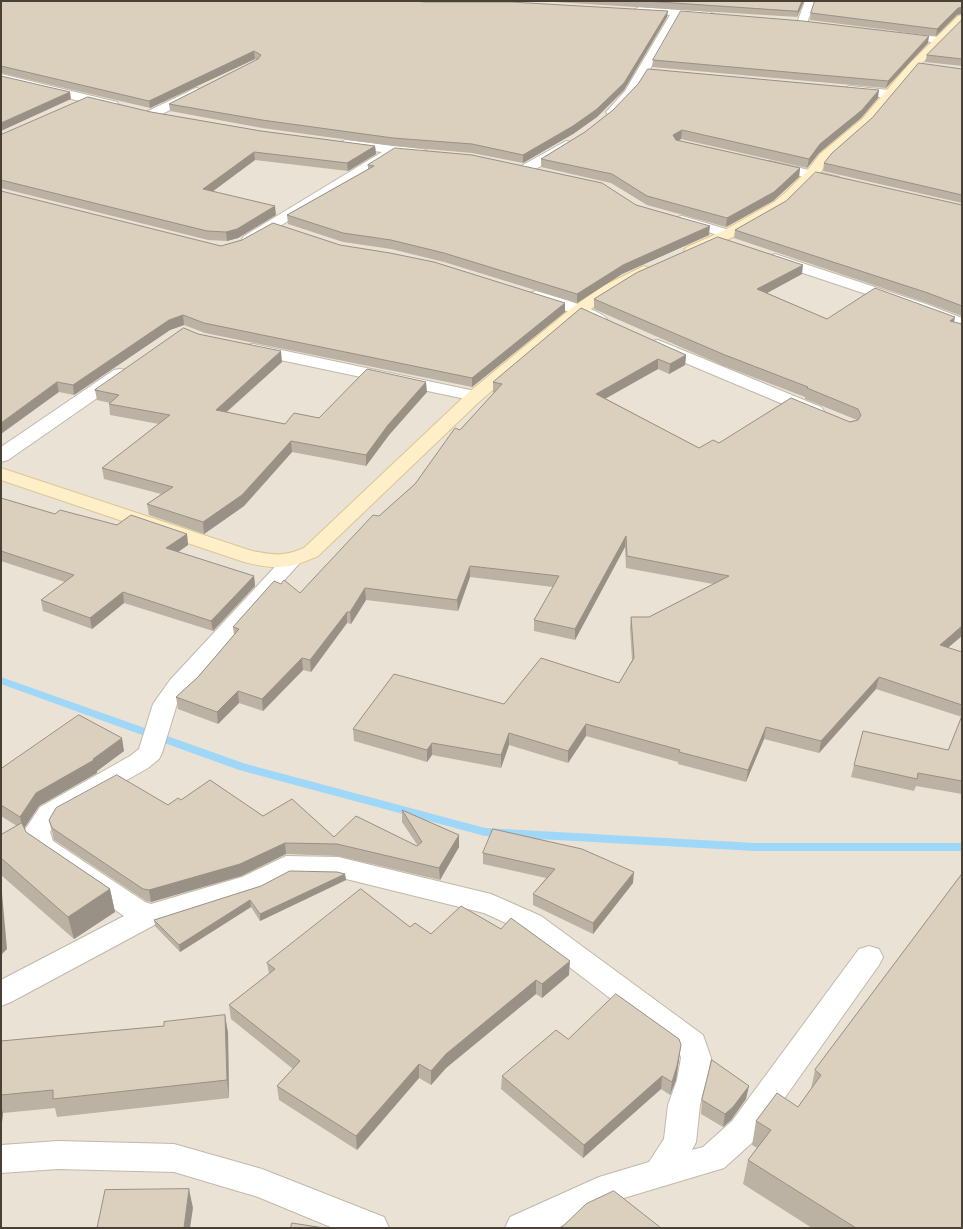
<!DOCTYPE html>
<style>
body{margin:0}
#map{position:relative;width:963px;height:1229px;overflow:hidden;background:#f5f0e7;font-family:Jost,sans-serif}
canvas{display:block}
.frame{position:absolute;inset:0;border:2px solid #494135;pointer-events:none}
</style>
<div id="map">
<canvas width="963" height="1229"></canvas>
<div class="frame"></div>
</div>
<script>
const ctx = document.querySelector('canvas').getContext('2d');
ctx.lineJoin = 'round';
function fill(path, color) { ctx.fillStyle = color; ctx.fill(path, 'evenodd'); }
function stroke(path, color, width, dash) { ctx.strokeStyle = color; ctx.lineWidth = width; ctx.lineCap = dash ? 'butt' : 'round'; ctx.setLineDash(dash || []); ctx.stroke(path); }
fill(new Path2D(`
 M1,1H962V1228H1Z`), '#eae2d5');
fill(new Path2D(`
 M1,677L246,764L485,828L755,843H962V851H755L485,836L239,770L1,684Z`), '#9ed7f8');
const street = new Path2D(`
 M805,1H815L807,23L802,26L797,23Z
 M639,7L710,12L715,15L710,18L681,16L636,93L616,115H608L606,112L625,91L670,15L635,12L634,10Z
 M900,32L938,37L944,40L938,43L896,37L894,35L896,33Z
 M1,74L117,102L119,105L113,109L1,82Z
 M849,86L889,90L895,94L889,98L845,93L843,90Z
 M196,88L200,89L202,92L200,95L156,117H148L146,114L148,111Z
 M345,140L421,149L426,150L428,153L426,156L421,157L397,154L254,242H244L242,239L244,236L382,152L340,147L338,144Z
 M566,141L571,142L573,145L571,148L531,172H521L519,169L521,166Z
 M770,161L839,177L841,180L839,183L834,184L765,168L763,165L765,162Z
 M682,216L733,231L735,234L733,237L728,238L677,223L675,220L677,217Z
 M775,254L926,304L962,318V329L914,310L770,262L767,259L770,256Z
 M536,291C550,295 600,309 607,319L605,322L599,324L593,322L573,313L530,299L528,296L530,293Z
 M658,340L821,407L824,411L821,415L815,416L809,415L652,349L650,345L652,341Z
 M253,344L475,391L481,392L484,396L481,400L475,401L247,353L245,349L247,345Z
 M120,369L126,370L129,374L126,378L8,460L1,462V447L114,370Z
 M291,555L298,557L301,561L298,565L186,690L177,704L162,753L159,759L148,768L58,819L50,832L53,841L145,902L151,904L242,877L286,856L338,857L491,894L541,916L703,1035L711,1058L707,1080L700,1105L696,1142L692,1150L703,1147L732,1121L859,949L869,946L879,949L883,957L879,965L754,1141L724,1168L617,1200L557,1228H505L510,1217L599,1177L649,1162L664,1139L668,1105L677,1080L681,1058L679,1051L521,930L484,913L338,877L290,876L261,891L160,922L11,1002L1,1006V980L124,916L32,853L24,831L40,807L130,756L139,749L153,704L170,680L284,557Z
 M58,1141L174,1144L262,1169L384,1217L389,1228H333L258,1197L174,1172L58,1169L1,1173V1145Z`);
const secondary = new Path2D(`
 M962,15V24L918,67L870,125L830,160L816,178L784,208L733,237L697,253H687L684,250L687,247L723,231L774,202L786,192L806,172L820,154L862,119L910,63L958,16Z
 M644,266L649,268L652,271L649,274L615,292L585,313L481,400L318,556C287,570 274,570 241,561L1,480V468L252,551C274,555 283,557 304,548L469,392L573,307L603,286Z`);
stroke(street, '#c2b8a9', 2);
stroke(secondary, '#ddc694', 2);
fill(street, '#fff');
fill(secondary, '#ffefc8');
fill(new Path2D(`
 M1,1L667,17L624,90L597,117L573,134L523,163L472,153L393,146L262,128L170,111L169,104L257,60L255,59L150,108L1,73Z
 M538,1H804L797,17Z
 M811,13L957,15L936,36L810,20Z
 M962,20V66L925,62L927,55Z
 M928,43L886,88L652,67L653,60Z
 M962,69V203L823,171L824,163Z
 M878,98L861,118L819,153L807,168L681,139L678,140L800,168L799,177L773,201L726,227L647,205L611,183L541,167V159L585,132Z
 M151,112L261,131L375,146L376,154L348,171L255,160L212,191L276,215L238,238L227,241L208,240L1,188V135Z
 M368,165L636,205L709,235L622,274L577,303L444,262L391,249L343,242L288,224L287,215L368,169Z
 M1,191L221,246L340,245L565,312L472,387L205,333L184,325L170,330L74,395L59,392Z
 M962,205V316L927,303L734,238L735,230Z
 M802,274L767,293L827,319L954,322L948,648L962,652V794L916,786L914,791L851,777L854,765L948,750L962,717L876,689L819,753L764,739L746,782L678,764V762L586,736L568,763L509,745L501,768L432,755L427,762L354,741L353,729L504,704L619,683L632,660L630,628L631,617H649L713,584L626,568L625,547L575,640L534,631V620L553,587L470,577L458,611L366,600L351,624L347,623L311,672L303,670L263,711L239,703L218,724L178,709L176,697L198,677L234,635L233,627L300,593L379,516L415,484L460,430L494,393L493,392V382L686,355L685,365L669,374L658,369L605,398L699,448L719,443L857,420L805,399V397L724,366L594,309V299Z
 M198,334L282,362L227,412L285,424L319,418L427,392L389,435L366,466L292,452L244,506L204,534L149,515L147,504L161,494L104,479L102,468L159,424L110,415L109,404L110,403L97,400L95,390Z
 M1,498L55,514L117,525L187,534L188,545L178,552L254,576L255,586L213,631L124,603L92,629L43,611L41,600L65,582L1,561Z
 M124,751L97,771V773L39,806L24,828L26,832L110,889L115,912L74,939L1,875V835L17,826L1,816V769Z
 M181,800L263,816L334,837L418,846L402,822V810L459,835V847L440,880L338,856L286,854L241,876L151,902L146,901L54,840L49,820L168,805Z
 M483,853L633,883L593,934L533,905V894L546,878L483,864Z
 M345,874L346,880L260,921L251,907L180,952L155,926L154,920Z
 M962,874V1228H812L743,1184L748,1160L757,1148L752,1145L756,1121L798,1107L811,1089L815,1070Z
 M410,927L569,975L542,998L536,994L446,1068L431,1085L419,1078L357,1150L279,1100L277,1086L293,1069L231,1019L229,1005L269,974L267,963Z
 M225,1015L228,1033L229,1098L57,1117L55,1108L3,1113L2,1122H1V1041L164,1026Z
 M568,1039L679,1058L676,1080L670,1095L661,1089L583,1158L501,1089L502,1076Z
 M746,1099L731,1120L723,1127L701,1114L702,1100Z`), '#bcb2a3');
fill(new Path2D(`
 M802,1H804L797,17L798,11Z
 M962,7V14L957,15L936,36L937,29L958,8Z
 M668,11L667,17L624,90L597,117L573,134L523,163V155Z
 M929,36L928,43L886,88L888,81Z
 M254,51L255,59L150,108L149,101Z
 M879,90L878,98L861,118L819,153L807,168L809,159L820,144Z
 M70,92L71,99L1,131V123Z
 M682,130L681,139L673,144V135Z
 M375,146L376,154L348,171L347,163Z
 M254,152L255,160L204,198L203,189Z
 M800,168L799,177L773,201L726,227L727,218Z
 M275,206L276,215L238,238L227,241L226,232Z
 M710,226L709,235L622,274L577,303V294L623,265Z
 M803,265L802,274L756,299L757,289Z
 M565,303V312L472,387V378Z
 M183,315L184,325L170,330L74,395L73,385L169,320Z
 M955,317L953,327L950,321Z
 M281,351L282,362L217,420L216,410Z
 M686,355L685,365L669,374L670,364Z
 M658,359V369L596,404V394Z
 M57,382L59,392L1,434V423Z
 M426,382L427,392L389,435L366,466V455L388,425Z
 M291,441L292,452L244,506L204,534L203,522Z
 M187,534L188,545L168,559L166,548Z
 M626,536L625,547L575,640V629Z
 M470,566V577L458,611L457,600Z
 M254,576L255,586L213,631L211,621Z
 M365,588L366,600L351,624L350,612Z
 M123,592L124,603L92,629L90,618Z
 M347,612V623L311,672L310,660Z
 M962,626V636L937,657L940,645Z
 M302,658L303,670L263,711L262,699Z
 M879,677L876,689L819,753L821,741Z
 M238,691L239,703L218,724L217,712Z
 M586,724V736L568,763V751Z
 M766,727L764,739L746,782L748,770Z
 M509,733V745L501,768V755Z
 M122,738L124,751L97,771V773L39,806L23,830L20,817L36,793L93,759Z
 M432,743V755L427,762V750Z
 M459,835V847L440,880L439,868Z
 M285,843L286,854L241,876L151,902L149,890Z
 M634,872L633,883L593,934V923Z
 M345,874L346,880L260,921V914Z
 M1,882L7,949L1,955Z
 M110,889L115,912L74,939L68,917Z
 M250,900L251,907L180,952L179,945Z
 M570,961L569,975L542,998V984Z
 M536,980V994L446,1068L431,1085V1071L446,1054Z
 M225,1015L228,1033L229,1098L227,1080Z
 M681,1045L676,1080L670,1095L672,1082Z
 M419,1064V1078L357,1150L356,1136Z
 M662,1076L661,1089L583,1158L584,1145Z
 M749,1086L746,1099L731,1120L723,1127L725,1114Z
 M1,1106L3,1113L2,1122L1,1119Z
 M189,1189L193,1208L190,1228H184Z`), '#999185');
const building = new Path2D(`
 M1,1H414L425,2H511L668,11L624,83L597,109L573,126L523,155L472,144L393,138L262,120L169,104L258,59L261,55L254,51L149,101L1,66Z
 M645,1H802L798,11Z
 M815,1H962V7L958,8L937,29L811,13Z
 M681,11L803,21L929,36L888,81L653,60Z
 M962,20V59L927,55Z
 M919,63L962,69V195L824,163L832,153L872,118Z
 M648,69L879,90L862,110L820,144L809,159L682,130L673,135L676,140L800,168L774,192L727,218L647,196L612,174L541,159L585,132L613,110L638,84Z
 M1,76L70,92L1,123Z
 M88,97L151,112L261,131L375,146L347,163L254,152L203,189L275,206L237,229L226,232L207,231L1,180V135Z
 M395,148L472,155L602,183L636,205L710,226L623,265L577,294L444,253L391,240L343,233L287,215L374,166L368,165Z
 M816,172L962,205V306L928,293L735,230L786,201Z
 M1,191L221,246L242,240L273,223L340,245L390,253L434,262L565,303L472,378L204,323L183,315L169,320L73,385L57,382L1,423Z
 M718,237L803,265L757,289L827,319L875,288L955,317L950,321L962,324V626L940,645L962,652V705L879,677L821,741L766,727L748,770L679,752L680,750L586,724L568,751L509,733L501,755L432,743L427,750L353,729L394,674L504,704L541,658L619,683L634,658L631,617H649L729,576L627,556L626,536L575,629L534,620L559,576L470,566L457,600L365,588L350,612H347L310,660L302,658L262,699L238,691L217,712L176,697L198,677L239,629L233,627L274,581L281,584L284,580L300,593L373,515L379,516L415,484L455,428L460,430L502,384L493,382L581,308L686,355L670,364L658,359L596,394L699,448L713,440L719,443L791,398L850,422L858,420L861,415L858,409L807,388L808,387L725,355L594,299L636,273Z
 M184,328L198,334L281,351L216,410L285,424L294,413L319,418L367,369L426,382L388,425L366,455L291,441L242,495L203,522L147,504L173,487L102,468L170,415L109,404L119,395L95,390Z
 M1,498L55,514L60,510L117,525L131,515L187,534L166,548L254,576L211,621L123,592L90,618L41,600L74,575L1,551Z
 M79,715L122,738L93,759L94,760L36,793L20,817L1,805V769Z
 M962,716V781L918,773L917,779L854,765L863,731L948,750Z
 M117,775L168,805L178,798L181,800L210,780L263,816L292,799L334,837L356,816L417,846L422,842L402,810L459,835L439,868L337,844L285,843L240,864L149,890L143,889L52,828L49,820L56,808Z
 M22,823L26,832L110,889L68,917L1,858V835Z
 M493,829L582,849L634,872L593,923L533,894L555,869L483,853Z
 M290,871L337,872L345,874L260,914L250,900L179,945L154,920L261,886Z
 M962,874V1228H856L748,1160L771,1130L756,1121L777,1093L798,1107L821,1075L815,1070Z
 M361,889L410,927L415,923L431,934L461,906L501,929L511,918L570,961L542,984L536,980L446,1054L431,1071L419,1064L356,1136L277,1086L300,1061L229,1005L275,969L267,963Z
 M616,994L679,1039L681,1045L677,1066L672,1082L662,1076L584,1145L502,1076L556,1030L568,1039Z
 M225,1015L227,1080L53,1099V1090L1,1095V1041L164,1026V1022Z
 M712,1060L749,1086L733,1107L725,1114L702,1100Z
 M189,1189L184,1228H97L105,1190Z
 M614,1191L661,1228H561L586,1204Z
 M292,1223L324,1228H291Z`);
fill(building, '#dbcfbe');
stroke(building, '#999185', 1);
</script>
